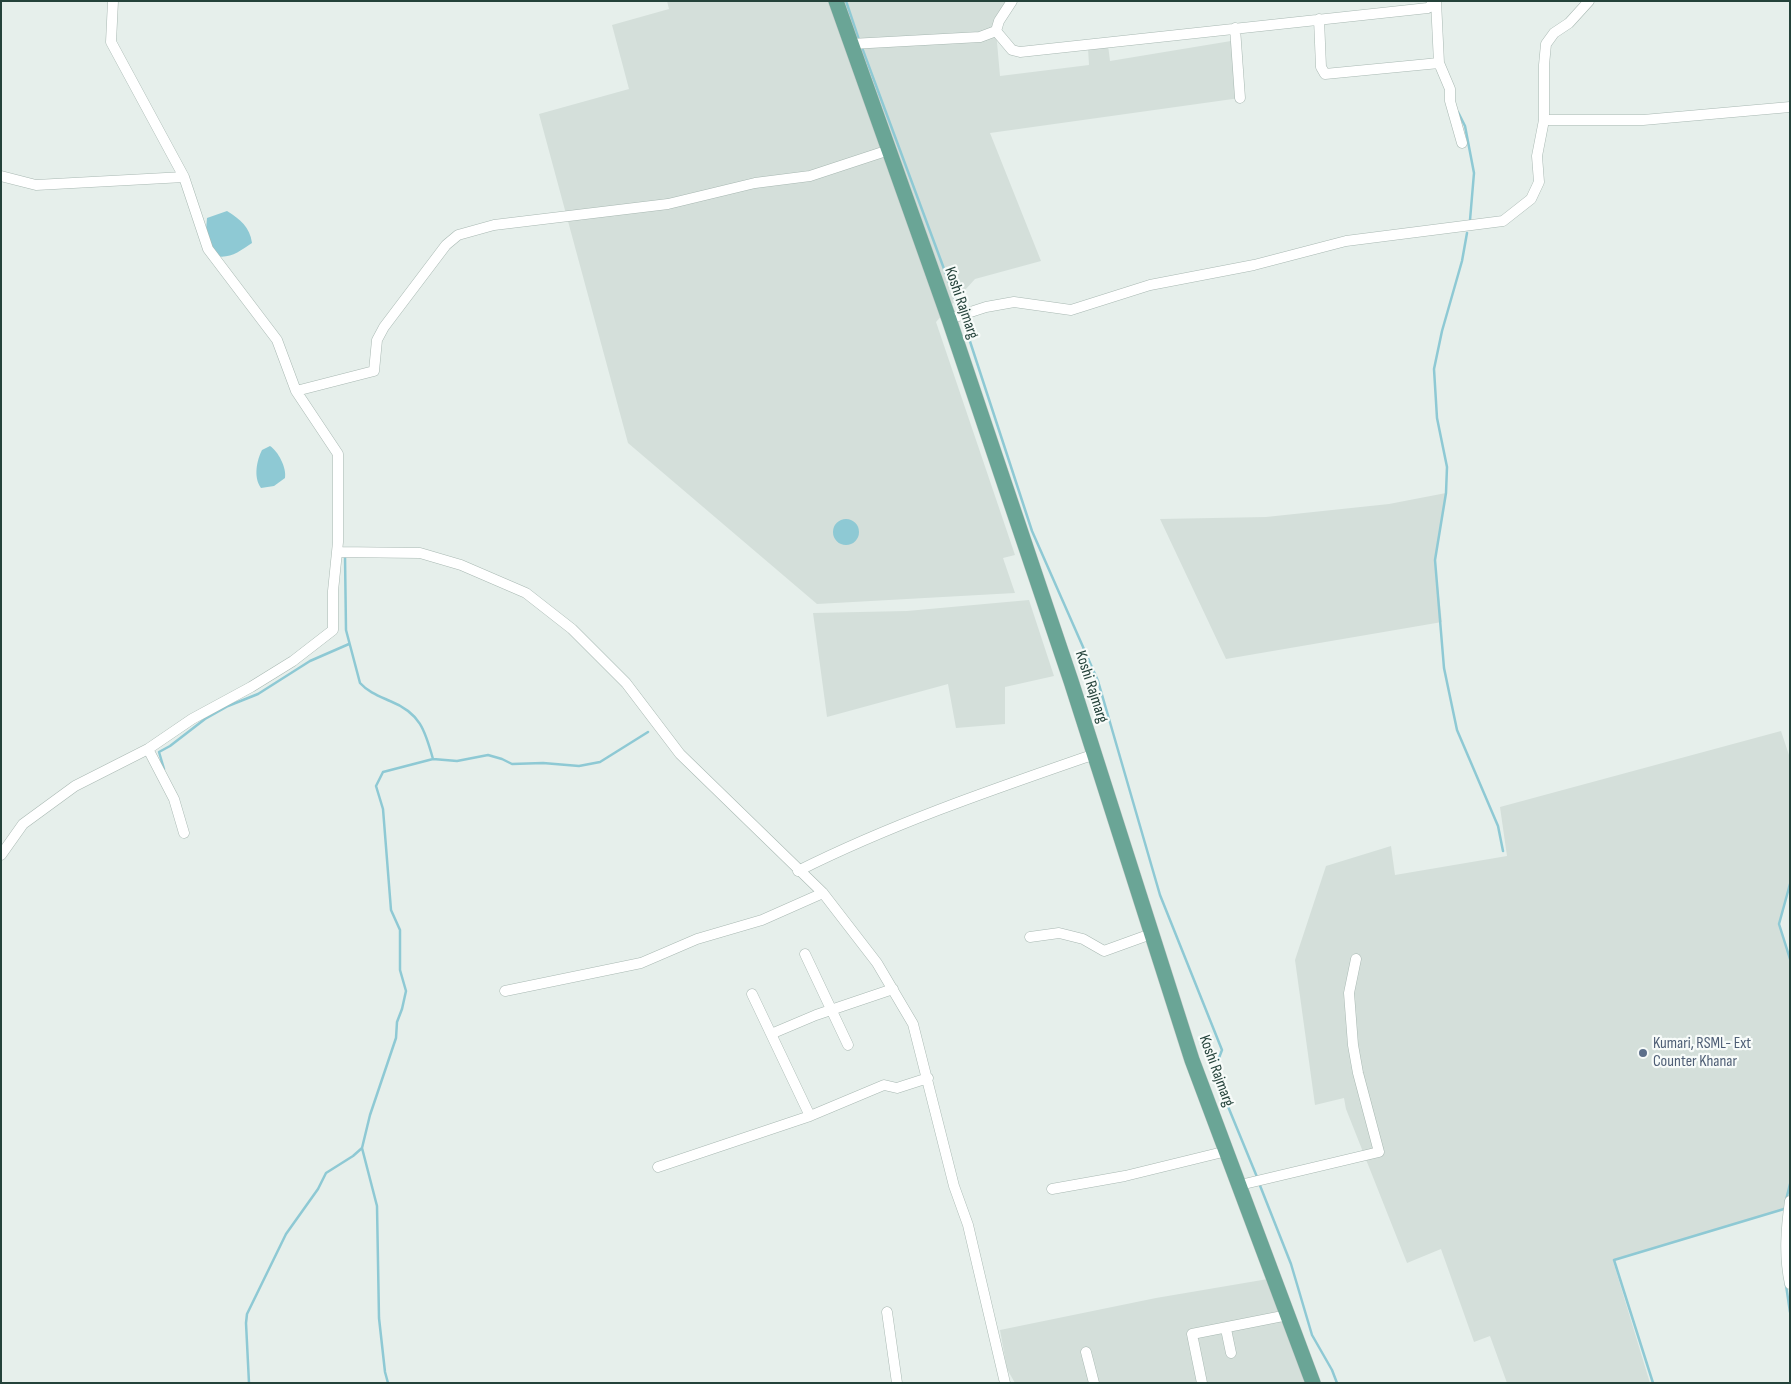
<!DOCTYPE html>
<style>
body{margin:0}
#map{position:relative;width:1791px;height:1384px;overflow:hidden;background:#e6efeb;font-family:"Sofia Sans Condensed",sans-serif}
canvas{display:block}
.frame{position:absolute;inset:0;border:2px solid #24423a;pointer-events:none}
</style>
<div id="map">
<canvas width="1791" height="1384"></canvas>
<div class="frame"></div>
</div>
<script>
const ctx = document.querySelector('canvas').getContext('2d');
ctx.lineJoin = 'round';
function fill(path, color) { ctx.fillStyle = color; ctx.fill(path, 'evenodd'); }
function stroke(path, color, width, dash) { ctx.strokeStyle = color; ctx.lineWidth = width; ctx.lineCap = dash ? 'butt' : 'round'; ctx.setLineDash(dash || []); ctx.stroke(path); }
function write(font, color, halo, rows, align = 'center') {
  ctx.font = font + ' "Sofia Sans Condensed",sans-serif'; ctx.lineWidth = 4.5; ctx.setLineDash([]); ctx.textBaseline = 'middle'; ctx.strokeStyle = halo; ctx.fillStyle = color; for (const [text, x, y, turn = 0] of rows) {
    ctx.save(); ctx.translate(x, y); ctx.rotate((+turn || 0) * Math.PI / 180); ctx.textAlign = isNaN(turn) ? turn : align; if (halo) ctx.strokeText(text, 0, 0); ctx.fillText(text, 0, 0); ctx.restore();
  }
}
fill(new Path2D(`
 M667,1H1011L996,31L1000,76L1089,65L1088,48L1108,45L1110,61L1237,40L1240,98L990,133L1041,261L975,279L936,322L1015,555L1003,558L1015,593L817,604L628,443L539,114L629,89L612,25L669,9Z
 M1446,493L1435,560L1442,622L1226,659L1160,519L1266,517L1389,504Z
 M1029,600L1054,676L1005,687V724L956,728L948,684L827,717L813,613L907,611Z
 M1781,731L1790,758V884L1779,924L1790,960V1184L1784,1209L1613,1261L1650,1383H1507L1490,1336L1474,1342L1441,1249L1407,1263L1346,1109L1344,1098L1315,1105L1295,960L1326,866L1391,846L1395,875L1507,856L1500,807Z
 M1268,1279L1305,1383H1015L1007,1369L1000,1330L1156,1298Z`), '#d4dfda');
fill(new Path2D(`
 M227,211C240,219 250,227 252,243C240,251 230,259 216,256L206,230L207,218Z
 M270,446C278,451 287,468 285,478L274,486L261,488C253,477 257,460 262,450Z
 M833 532a13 13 0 1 1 26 0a13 13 0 1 1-26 0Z`), '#8ec9d4');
stroke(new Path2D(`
 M846,1L859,40
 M861,45L960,312
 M1458,112L1465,126L1474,173L1470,220
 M1467,233L1462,261L1442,331L1434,369L1437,418L1447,467L1446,493L1435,560L1444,668L1457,730L1498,826L1503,851
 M962,317L1032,531L1098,681L1160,895L1222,1050L1217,1063L1227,1104L1257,1177
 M345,556L346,630L360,683C368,692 379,696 390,701C420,713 425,730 433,759
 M164,769L159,752L170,746L205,719L228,706L258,694L310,661L349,644
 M1790,884L1779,924L1790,959
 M362,1148L377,1206L379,1318L385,1372L388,1383
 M1259,1183L1291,1264L1312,1335L1332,1370L1337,1383
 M1786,1200L1790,1184
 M1786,1285L1790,1312
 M249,1383L246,1323L247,1314L286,1234L318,1189L326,1173L353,1156L362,1148L370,1115L396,1038L397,1022L402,1009L406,991L400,970V930L391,910L383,809L376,786L383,772L433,759L457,761L488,755L502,759L512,764L543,763L579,766L600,762L648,732
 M1653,1383L1614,1260L1784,1209`), '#8ec9d4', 2.5);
const street = new Path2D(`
 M1319,19L1321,67L1325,74L1439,63L1436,1
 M1235,28L1240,98
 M996,31L1012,50L1020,52L1428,8L1436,1
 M851,44L980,37L996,31L999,21L1012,1
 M1439,63L1450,89V101L1462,143
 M1544,120H1643L1790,107
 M1,176L36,185L184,177
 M949,319L986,307L1014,302L1071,310L1150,285L1254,265L1346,241L1503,221L1531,199L1539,182L1537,156L1544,120V65L1546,44L1554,33L1569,23L1589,1
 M296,391L374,371L377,340L384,327L446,245L458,235L494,225L668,204L755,183L810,176L889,150
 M337,552L420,553L461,565L526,593L572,629L626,683L680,754L823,893L877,963L913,1024L954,1186L968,1225L1005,1383
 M148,749L174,799L184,833
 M1,855L23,824L75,786L148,749L192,719L251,687L293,661L333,630V591L338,542V454L296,391L277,340L208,249L184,177L111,42L113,1
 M798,871C894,823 994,789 1095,754
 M1030,937L1059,933L1083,939L1104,951L1151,934
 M805,954L848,1045
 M505,991L641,963L697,939L762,920L823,893
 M752,994L810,1116
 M771,1034L816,1015L893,989
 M658,1167L810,1116L884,1085L897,1088L928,1078
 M1240,1185L1379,1152L1358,1073L1353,1045L1349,993L1356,959
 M1052,1189L1125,1176L1227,1151
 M1790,1201C1786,1229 1784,1256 1790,1284
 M887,1312L897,1383
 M1226,1329L1231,1353
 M1086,1352L1094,1383
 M1202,1383L1192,1334L1288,1315`);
const primary = new Path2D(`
 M836,1L949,319L1071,681L1192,1060L1313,1383`);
stroke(street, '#a8b8b2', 11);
stroke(primary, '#c2cac8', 16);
stroke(street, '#fff', 10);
stroke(primary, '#6aa596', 15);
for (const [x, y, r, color] of [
 [1643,1053,5,"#5c6f8a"]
]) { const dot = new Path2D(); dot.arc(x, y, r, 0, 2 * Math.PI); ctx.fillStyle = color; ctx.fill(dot); stroke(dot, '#f7fbf9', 2); }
write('16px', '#24423a', '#f7fbf9', [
 ["Koshi Rajmarg",961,303,71],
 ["Koshi Rajmarg",1091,687,72],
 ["Koshi Rajmarg",1216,1071,70]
]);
write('16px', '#4e5e75', '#f7fbf9', [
 ["Kumari, RSML- Ext",1653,1044],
 ["Counter Khanar",1653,1062]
], 'left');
</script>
